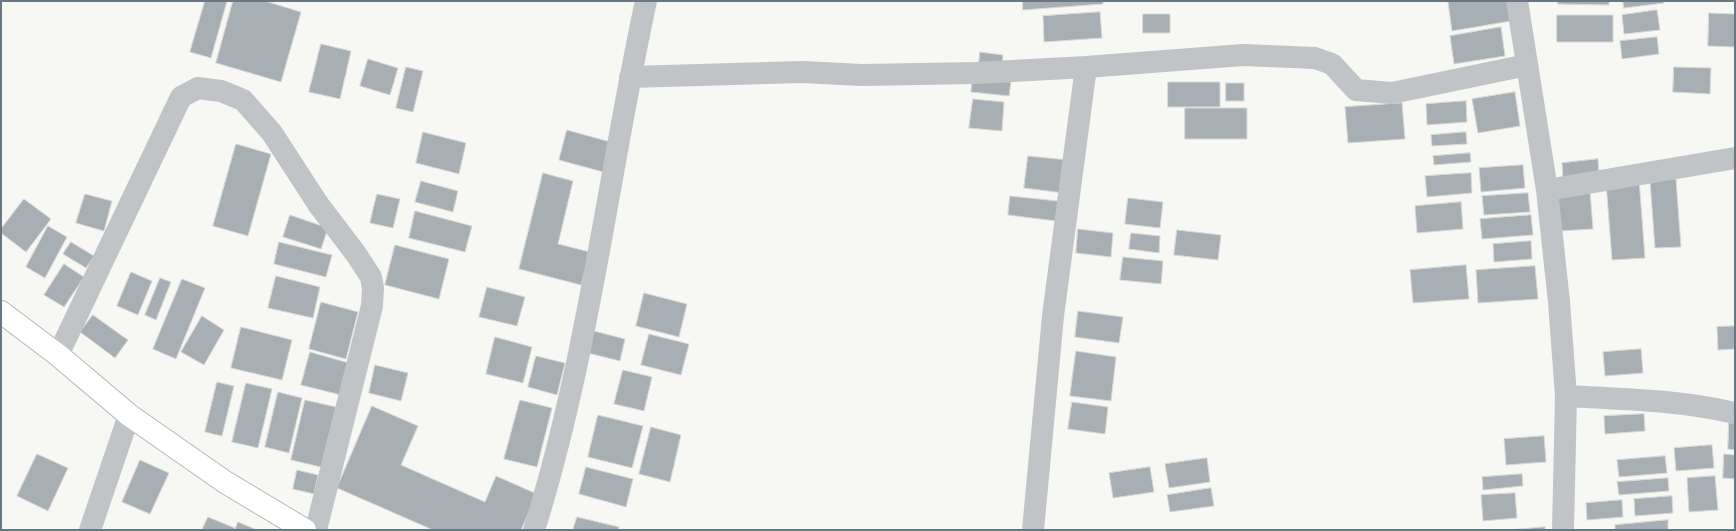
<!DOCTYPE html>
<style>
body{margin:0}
#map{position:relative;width:1736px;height:531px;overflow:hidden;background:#f7f7f4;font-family:Overpass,sans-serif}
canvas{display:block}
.frame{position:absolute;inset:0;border:2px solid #687782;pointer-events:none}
</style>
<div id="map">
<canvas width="1736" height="531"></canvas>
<div class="frame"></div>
</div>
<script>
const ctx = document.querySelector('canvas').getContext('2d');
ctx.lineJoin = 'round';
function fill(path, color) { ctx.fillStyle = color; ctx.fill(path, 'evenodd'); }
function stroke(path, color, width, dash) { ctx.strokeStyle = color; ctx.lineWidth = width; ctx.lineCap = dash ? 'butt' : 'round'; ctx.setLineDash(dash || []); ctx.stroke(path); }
const building = new Path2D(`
 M205,1H227L211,58L190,52Z
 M233,1H265L301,12L281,82L216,63Z
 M1023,1H1103V4L1023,10Z
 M1456,1H1508L1511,21L1452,31L1448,2Z
 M1558,1H1609V5L1558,4Z
 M1623,1H1663L1664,3L1624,8Z
 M1657,10L1660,30L1624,34L1622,15Z
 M1100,12L1102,38L1044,42L1043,16Z
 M1709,13L1735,14V47L1708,46Z
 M1143,14H1170V33H1143Z
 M1557,15H1613V42H1557Z
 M1501,27L1505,56L1454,64L1450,36Z
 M1657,37L1659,54L1622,59L1620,41Z
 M321,44L351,51L340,99L309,92Z
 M980,52L1003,55L1002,66L979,63Z
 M368,59L398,68L390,95L360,86Z
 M406,67L423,71L413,112L396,108Z
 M1674,67L1711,68L1710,94L1673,92Z
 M973,78L1011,82L1009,96L971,92Z
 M1168,82H1220V107H1168Z
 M1226,83H1244V101H1226Z
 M1515,92L1520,126L1478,133L1472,99Z
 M973,99L1004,102L1002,131L969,128Z
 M1466,101L1467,122L1427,125L1426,104Z
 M1402,103L1405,139L1348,143L1345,107Z
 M1185,108H1247V139H1185Z
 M567,130L614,143L607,173L559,160Z
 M423,132L466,143L459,174L416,163Z
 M1466,132L1467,144L1432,146L1431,135Z
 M236,144L271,154L248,236L213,226Z
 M1470,153L1471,162L1434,165L1433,156Z
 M1028,156L1068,160L1064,193L1024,188Z
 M1598,159L1599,176L1563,179L1562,163Z
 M1523,165L1525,188L1481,192L1479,168Z
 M543,173L573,181L558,244L590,252L581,285L519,269Z
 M1471,173L1472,193L1427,197L1425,176Z
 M1639,179L1645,258L1612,260L1606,182Z
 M1676,179L1681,247L1655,248L1650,181Z
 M421,181L458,191L453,212L415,202Z
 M1590,191L1593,229L1560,231L1557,194Z
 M1528,193L1530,212L1484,215L1482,196Z
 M85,194L112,201L104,231L76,223Z
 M377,194L400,199L393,228L370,223Z
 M1010,196L1058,201L1056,221L1008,215Z
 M1128,198L1163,202L1160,228L1125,224Z
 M24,199L51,219L26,252L1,233V229Z
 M1461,202L1463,229L1417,233L1415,206Z
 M415,211L472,226L465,252L409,238Z
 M290,215L328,228L321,249L283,237Z
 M1531,215L1533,235L1482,239L1480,219Z
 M48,226L67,237L45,278L26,267Z
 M1078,229L1113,233L1111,257L1076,253Z
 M1177,230L1221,235L1218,260L1174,255Z
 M1131,233L1160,236L1159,253L1129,249Z
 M1531,241L1532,259L1494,262L1493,244Z
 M71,242L94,256L86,268L63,254Z
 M279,242L332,255L326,277L274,264Z
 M395,245L449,259L439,299L385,285Z
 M1123,257L1163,261L1161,284L1120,280Z
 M64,264L84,277L64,307L44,295Z
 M1466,265L1469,299L1413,303L1410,270Z
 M1535,266L1538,299L1478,303L1476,270Z
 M131,272L152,281L138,315L117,306Z
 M276,276L320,287L313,318L268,308Z
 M160,278L171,282L156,320L145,315Z
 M182,279L205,288L176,359L153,349Z
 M487,287L525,297L517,326L479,317Z
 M644,293L687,304L679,337L636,326Z
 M321,302L358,312L346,359L309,349Z
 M1078,311L1123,317L1119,343L1075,337Z
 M93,315L128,340L115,358L80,332Z
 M202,316L224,330L204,365L181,352Z
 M1735,326V349L1718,350L1717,327Z
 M241,327L292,340L282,380L231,368Z
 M594,331L625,339L620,361L588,353Z
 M649,334L689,344L681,375L641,365Z
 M495,337L532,347L523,383L486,374Z
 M1641,349L1643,373L1605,376L1603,352Z
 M1076,351L1116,357L1111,401L1070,396Z
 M310,352L349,363L341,395L301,385Z
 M536,356L565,363L557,395L528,387Z
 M375,365L408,373L401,401L369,393Z
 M623,370L652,377L644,411L614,404Z
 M217,382L234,386L222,436L205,432Z
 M246,383L272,389L258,448L232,442Z
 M278,392L302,398L289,453L265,447Z
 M305,400L336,407L321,467L291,460Z
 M520,400L552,408L537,467L504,459Z
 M1072,402L1108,407L1105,434L1068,429Z
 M372,406L418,426L401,465L485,502L496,476L537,494L521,530H433L337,488Z
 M1644,414L1645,431L1605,434L1604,416Z
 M598,415L643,426L632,468L588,457Z
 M1729,423H1735V450L1728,449Z
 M651,427L681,435L670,482L639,474Z
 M1544,436L1546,462L1506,465L1504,439Z
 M1712,445L1714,468L1676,471L1674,448Z
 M37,454L68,468L48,511L17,496Z
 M1724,454L1735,455V479L1723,478Z
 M1665,456L1667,473L1619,477L1617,460Z
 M1207,458L1210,482L1169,488L1165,464Z
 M140,460L169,473L150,514L122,502Z
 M586,467L633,479L626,507L579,494Z
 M1150,467L1154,492L1113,498L1109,473Z
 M297,470L318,475L314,494L293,489Z
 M1522,474L1523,486L1483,490L1482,477Z
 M1715,476L1718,510L1689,512L1687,478Z
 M1668,478L1669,491L1619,495L1617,482Z
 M1211,488L1214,506L1170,512L1167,495Z
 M1515,493L1517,518L1483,521L1481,495Z
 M1672,496L1673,513L1635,516L1634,499Z
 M1622,500L1623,517L1587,520L1586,503Z
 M208,517L235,528L234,530H202Z
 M577,517L619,527L618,530H573Z
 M1668,520V530H1615V525Z
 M238,522L257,530H235Z
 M1545,527V530H1509Z`);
fill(building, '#a8afb4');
stroke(building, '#d8d8d6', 1);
const secondary = new Path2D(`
 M1,312L58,355L129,415L225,482L305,530`);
stroke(secondary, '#b3b8bb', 24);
stroke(new Path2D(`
 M1517,1L1547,190L1559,302L1566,396L1563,530
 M630,77L802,72L862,75L975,73L1086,67L1243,55L1315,58L1332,64L1356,90L1392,93L1527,65
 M1547,190L1735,158
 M58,355L181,97L198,88L221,91L243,100L272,133L318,204L356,254L371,277L373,288L372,306L316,530
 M1566,396C1623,399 1679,400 1735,413
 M90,530L129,415
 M534,530C588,358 608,177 646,1
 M1033,530L1053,316L1086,67`), '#c0c4c7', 22);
stroke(secondary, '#fff', 22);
</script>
